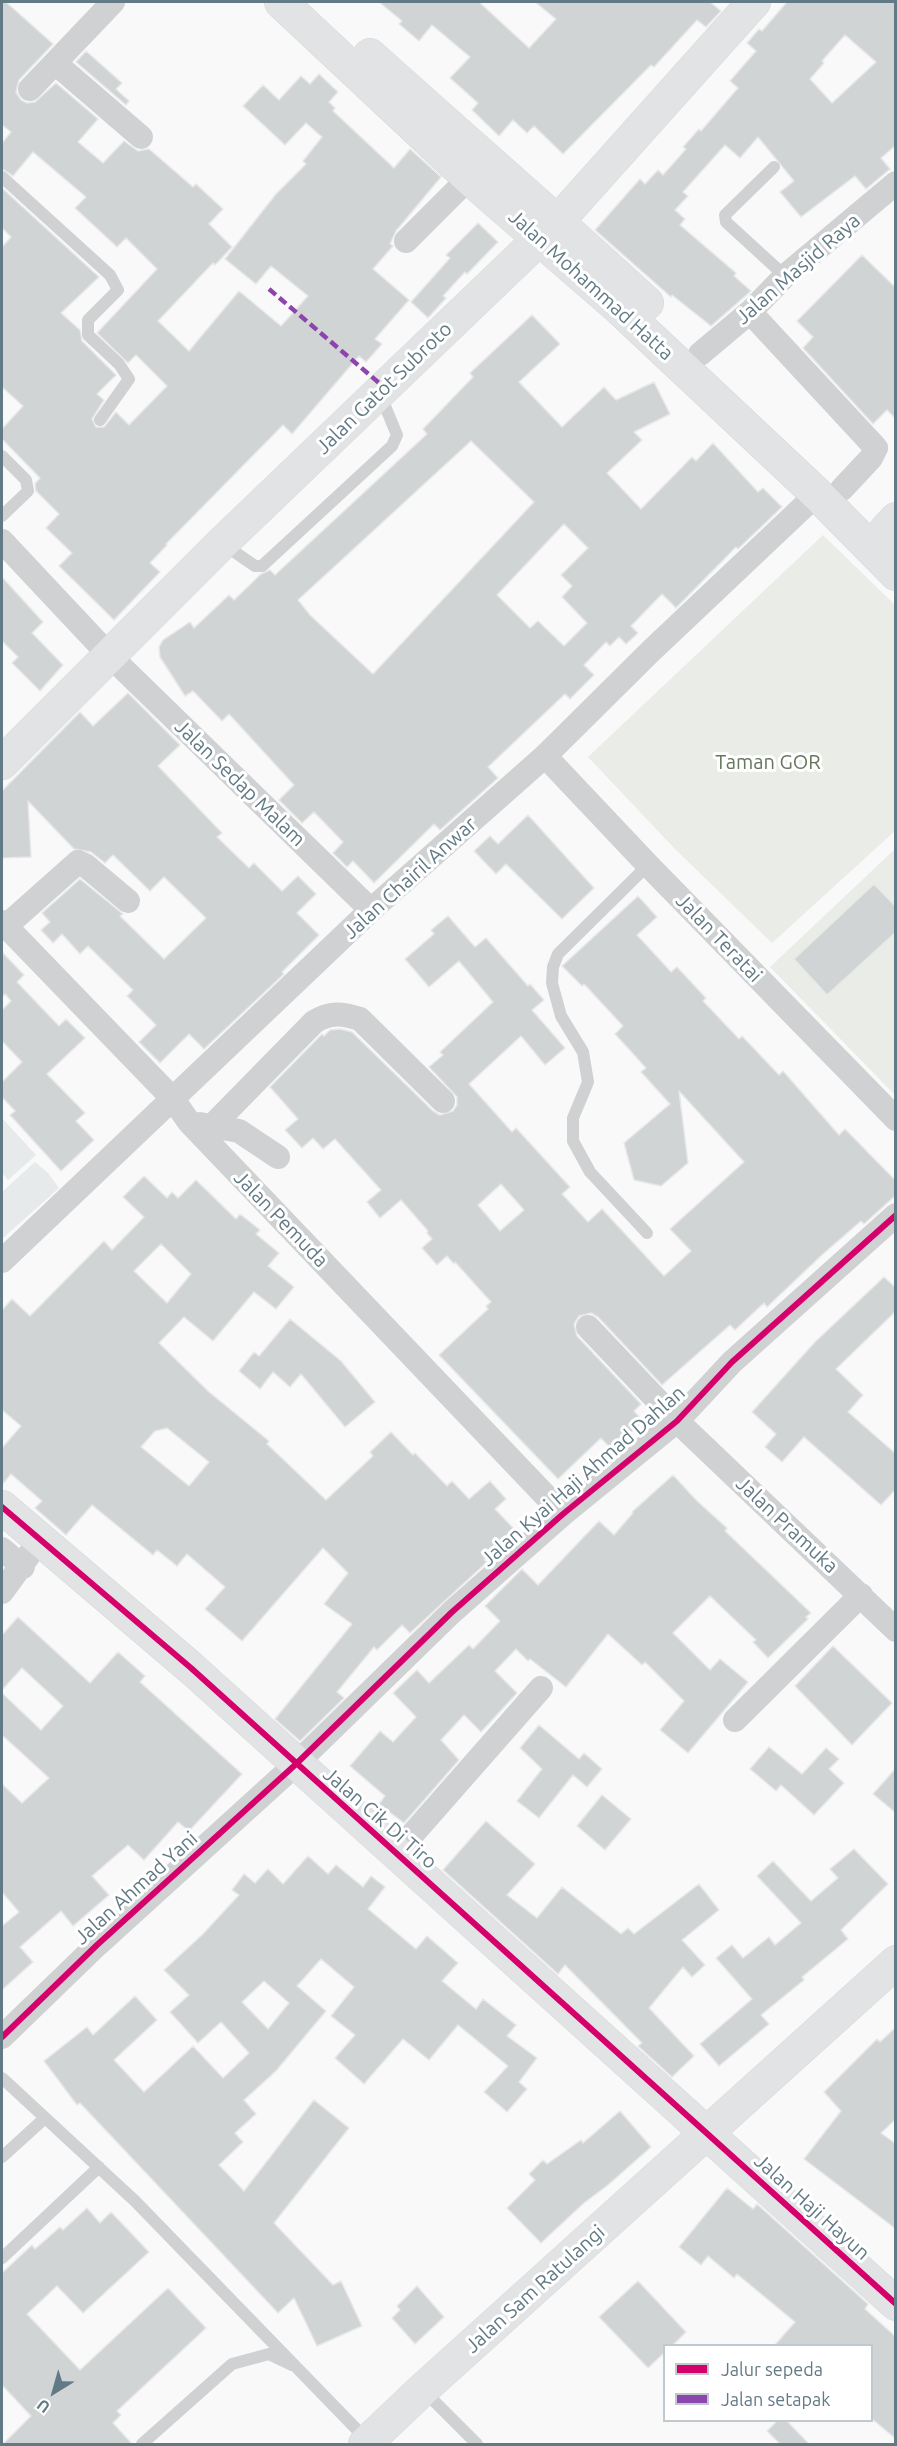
<!DOCTYPE html>
<style>
body{margin:0}
#map{position:relative;width:897px;height:2446px;overflow:hidden;background:#f9f9f9;font-family:Ubuntu,sans-serif}
canvas{display:block}
.frame{position:absolute;inset:0;border:3px solid #627a85;pointer-events:none}
.legend{position:absolute;left:663px;top:2344px;width:210px;height:78px;box-sizing:border-box;background:#fff;border:2px solid #c0cace;margin:0;padding:8px 10px;list-style:none;font-size:18px;color:#627a85}
.legend li{display:flex;align-items:center;gap:12px;height:30px}
.legend b{width:30px;border:2px solid #c0cace}
.north{position:absolute;left:24px;top:2362px;width:60px;height:60px;-webkit-text-stroke:4px #fff;paint-order:stroke;rotate:217deg;font-size:16px;font-weight:700;line-height:24px;text-align:center;color:#627a85}
.north::after{content:'';display:block;margin:auto;width:21px;height:27px;background:#627a85;clip-path:polygon(50% 0,100% 100%,50% 72%,0 100%)}
</style>
<div id="map">
<canvas width="897" height="2446"></canvas>
<div class="frame"></div>
<ul class="legend">
<li><b style="height:8px;background:#d6006c"></b>Jalur sepeda</li>
<li><b style="height:8px;background:#8e44ad"></b>Jalan setapak</li>
</ul>
<div class="north">U</div>
</div>
<script>
const ctx = document.querySelector('canvas').getContext('2d');
ctx.lineJoin = 'round';
function fill(path, color) { ctx.fillStyle = color; ctx.fill(path, 'evenodd'); }
function stroke(path, color, width, dash) { ctx.strokeStyle = color; ctx.lineWidth = width; ctx.lineCap = dash ? 'butt' : 'round'; ctx.setLineDash(dash || []); ctx.stroke(path); }
function write(font, color, halo, rows, align = 'center') {
  ctx.font = font + ' Ubuntu,sans-serif'; ctx.lineWidth = 6; ctx.setLineDash([]); ctx.textBaseline = 'middle'; ctx.strokeStyle = halo; ctx.fillStyle = color; for (const [text, x, y, turn = 0] of rows) {
    ctx.save(); ctx.translate(x, y); ctx.rotate((+turn || 0) * Math.PI / 180); ctx.textAlign = isNaN(turn) ? turn : align; if (halo) ctx.strokeText(text, 0, 0); ctx.fillText(text, 0, 0); ctx.restore();
  }
}
fill(new Path2D(`
 M2,1118L36,1155L8,1180L2,1173Z
 M35,1162L48,1173L59,1188L2,1239V1192Z`), '#e7eaea');
fill(new Path2D(`
 M823,535L895,605V831L772,943L675,849L588,757Z
 M895,849V1095L770,967Z`), '#eaece7');
const building = new Path2D(`
 M2,2H6L53,44L19,80L16,92L21,100L27,103L35,102L56,83L98,119L78,142L103,163L124,141L138,151L149,149L193,187L196,184L223,209L209,224L232,247L215,265L213,263L158,321L189,351L239,291L281,326L308,296L271,266L256,284L225,259L276,194L306,164L303,161L322,137L306,123L285,145L243,106L263,85L279,100L301,76L310,84L319,74L338,92L329,102L335,108L333,111L394,168L410,149L441,177L396,231L390,244L393,246L373,269L409,300L375,339L382,344L366,362L359,356L292,434L283,425L166,544L167,545L150,563L160,572L114,620L59,566L72,553L46,528L59,514L36,491L35,484L40,478L2,439V429L23,406L2,387V247L11,237L2,228V188L99,277L61,313L80,330L82,341L116,375L97,394L104,400L92,419L96,427H104L116,412L129,425L167,386L136,355L128,363L97,333L157,269L126,238L117,247L75,208L86,197L33,152L13,176L2,169V143L11,132L2,125Z
 M379,2H479L529,48L556,19L535,2H710L721,11L706,27L697,20L654,67L651,65L563,154L534,126L527,133L513,120L499,136L472,110L478,103L450,78L470,57L432,25L419,41L399,24L402,21Z
 M787,2H896V145L881,158L890,169L866,189L855,176L801,217L780,192L794,181L758,137L740,158L725,145L683,192L688,196L675,210L685,219L680,225L736,273L734,276L751,291L711,326L672,295L671,297L595,230L640,179L645,184L658,170L663,175L686,149L683,147L699,129L701,131L738,88L730,81L756,51L747,43L759,29L762,31ZM845,35L876,62L832,103L810,79L824,63L822,61Z
 M86,51L122,83L116,89L129,101L126,105L76,62Z
 M478,223L498,242L467,274L465,272L443,296L446,298L428,318L411,302L450,258L446,255Z
 M862,255L896,288V419L887,410L873,424L803,348L813,337L797,321Z
 M532,315L560,344L519,382L562,427L604,387L616,400L654,382L670,414L634,432L642,440L607,473L641,509L692,457L696,461L713,443L758,492L763,488L782,507L738,549L736,547L676,608L662,594L631,626L638,633L626,644L619,637L610,646L606,642L584,665L594,675L570,699L565,694L488,767L498,778L440,830L434,824L374,883L353,861L347,867L333,853L343,842L314,812L302,823L279,800L294,785L229,714L222,721L193,691L185,696L160,657L159,647L163,640L190,622L194,628L229,595L234,600L261,574L270,570L275,575L427,434L423,429L473,377L470,373ZM471,441L534,502L373,674L310,615L298,600ZM564,524L588,548L561,575L572,586L562,597L587,623L564,646L538,621L530,628L497,595Z
 M2,577L43,622L32,633L63,665L40,691L12,663L18,657L2,641Z
 M128,693L180,745L158,766L222,833L217,837L249,868L254,863L282,891L298,876L316,894L297,913L319,935L282,972L284,974L204,1049L189,1034L160,1063L139,1042L156,1025L127,996L133,990L88,946L80,954L62,934L53,943L41,930L50,922L42,913L80,879L123,914L120,916L164,959L206,918L164,877L150,891L113,855L105,863L91,852L74,849L28,801L31,857L2,858V791L80,712L93,726Z
 M528,815L594,888L562,919L506,864L496,874L474,851L490,836L498,844Z
 M874,884L896,907V932L827,995L794,959Z
 M638,896L657,917L637,935L671,972L677,967L706,998L703,1001L739,1039L742,1036L779,1075L783,1071L839,1135L845,1129L896,1181V1195L864,1224L861,1221L823,1254L767,1307L764,1303L735,1330L730,1325L662,1385L598,1317L591,1313L579,1316L574,1324L577,1336L641,1404L634,1411L643,1421L612,1450L601,1438L558,1479L439,1355L488,1309L486,1306L491,1302L455,1262L454,1264L447,1256L437,1265L422,1248L432,1239L427,1233L428,1231L401,1200L380,1218L367,1202L381,1190L335,1139L323,1149L313,1138L302,1148L285,1130L298,1119L270,1087L322,1034L324,1036L330,1030L340,1029L352,1032L433,1111L440,1115L453,1111L457,1105V1097L429,1067L443,1055L440,1052L493,1002L459,961L429,987L405,959L434,934L431,930L448,916L475,947L486,938L528,986L530,984L544,1000L532,1010L565,1048L545,1065L521,1036L469,1084L512,1132L516,1128L570,1187L562,1194L588,1222L602,1209L664,1276L691,1251L670,1229L744,1162L679,1091L688,1163L661,1186L634,1180L624,1143L670,1104L641,1072L646,1068L615,1034L623,1026L584,984L582,986L562,966ZM501,1184L524,1210L500,1231L478,1205Z
 M2,952L24,975L17,982L59,1026L66,1019L85,1038L47,1074L85,1113L76,1121L94,1140L61,1171L10,1115L15,1111L2,1097V1082L22,1062L2,1041V1010L11,1001L5,994L2,997Z
 M144,1176L167,1198L172,1192L178,1198L196,1180L236,1219L240,1214L260,1230L256,1234L279,1253L268,1266L294,1287L276,1309L254,1292L213,1341L184,1317L159,1343L209,1392L269,1441L267,1444L326,1500L373,1456L370,1452L391,1432L413,1455L415,1453L447,1486L452,1481L469,1499L490,1481L506,1499L495,1509L515,1530L484,1560L487,1562L410,1633L402,1625L377,1650L374,1647L337,1692L344,1698L300,1741L275,1719L352,1624L324,1604L348,1573L323,1548L242,1641L205,1609L225,1587L187,1554L177,1566L157,1550L153,1555L92,1505L66,1535L35,1508L42,1501L11,1474L2,1485V1448L21,1426L2,1410V1310L12,1299L30,1316L104,1241L112,1250L144,1217L123,1197ZM161,1244L191,1274L167,1303L134,1271ZM167,1428L209,1462L189,1486L141,1447L155,1431Z
 M884,1277L896,1288V1311L836,1369L863,1395L848,1412L896,1454V1489L881,1505L804,1437L782,1462L765,1447L776,1434L752,1412L815,1342Z
 M290,1319L341,1361L375,1402L345,1427L301,1374L290,1387L273,1372L260,1389L239,1371L254,1352L259,1356Z
 M673,1475L697,1501L727,1528L725,1531L811,1613L806,1617L808,1619L768,1658L753,1642L756,1640L710,1596L673,1633L710,1670L720,1659L748,1682L688,1753L660,1730L684,1701L645,1662L642,1665L608,1634L566,1687L530,1659L528,1661L516,1649L495,1671L517,1693L481,1732L464,1715L441,1740L459,1760L404,1823L379,1804L385,1796L350,1766L380,1731L393,1742L416,1717L393,1693L417,1670L429,1683L469,1645L473,1649L500,1621L485,1606L522,1569L538,1585L599,1521L614,1535L633,1513L632,1512Z
 M18,1617L90,1683L118,1652L145,1676L140,1682L242,1774L189,1831L178,1822L144,1860L128,1845L92,1876L109,1895L73,1926L61,1911L20,1947L33,1962L2,1990V1926L19,1912L2,1892V1784L22,1803L49,1778L2,1735V1693L41,1730L63,1706L22,1668L2,1690V1635Z
 M833,1646L892,1703L852,1745L795,1686Z
 M539,1725L579,1759L584,1753L602,1769L587,1787L573,1775L539,1818L517,1801L542,1769L520,1748Z
 M769,1747L802,1774L826,1748L839,1759L829,1769L844,1783L814,1815L781,1785L776,1791L750,1769Z
 M896,1768V1813L873,1794Z
 M602,1795L631,1819L605,1850L577,1826Z
 M486,1821L535,1864L507,1895L537,1918L562,1887L621,1934L628,1928L634,1934L699,1884L719,1910L682,1940L705,1965L692,1977L683,1967L649,2008L694,2056L672,2077L638,2046L642,2043L565,1965L558,1974L443,1870Z
 M854,1849L888,1884L841,1930L848,1939L802,1977L804,1980L761,2015L769,2024L719,2066L700,2044L752,1999L716,1958L732,1945L743,1958L769,1937L775,1945L801,1923L757,1876L773,1861L811,1901L838,1878L830,1869Z
 M308,1856L328,1874L336,1865L363,1887L371,1876L385,1887L368,1909L416,1949L427,1936L458,1963L442,1981L476,2009L483,1999L516,2025L507,2036L537,2058L519,2082L527,2089L507,2112L484,2092L508,2066L458,2025L429,2060L403,2039L364,2084L335,2058L355,2035L331,2016L354,1987L321,1959L297,1986L326,2011L276,2071L244,2100L256,2114L235,2133L243,2142L219,2165L244,2191L314,2100L349,2128L274,2223L333,2285L341,2281L362,2326L317,2346L294,2298L278,2313L80,2103L77,2105L44,2061L87,2027L93,2035L135,1996L157,2020L114,2060L144,2092L193,2046L223,2078L249,2053L221,2022L198,2043L170,2012L189,1995L164,1970L203,1934L239,1895L232,1890L244,1874L255,1883L268,1869L283,1884ZM264,1981L289,2003L268,2029L242,2002Z
 M896,2027V2119L881,2133L896,2144V2229L804,2159L841,2111L824,2092L877,2039L880,2042Z
 M620,2111L651,2147L608,2185L584,2203L541,2243L507,2208L535,2180L529,2174L543,2160L547,2164L581,2140L583,2143Z
 M727,2188L753,2209L757,2204L868,2304L865,2309L896,2337V2439L872,2419V2346H774L795,2322L737,2274L734,2278L708,2256L701,2265L679,2247Z
 M87,2208L100,2223L111,2212L149,2252L83,2313L57,2286L27,2314L80,2370L168,2288L206,2328L117,2411L121,2415L113,2423L133,2445H2L31,2416L2,2385V2273L32,2245L35,2249L60,2227L63,2230Z
 M638,2281L686,2332L672,2346H664V2353L648,2368L599,2317Z
 M417,2286L444,2317L415,2344L392,2318L400,2310L397,2306Z
 M777,2421H787L810,2445H781L767,2431Z`);
fill(building, '#d1d4d4');
stroke(building, '#e8e8e8', 1.5);
const secondary = new Path2D(`
 M2,763L222,543L558,221L754,2
 M2,1507L191,1668L896,2304`);
const primary = new Path2D(`
 M281,2L469,178L620,309L817,494L896,574
 M370,55C462,138 556,219 647,303
 M885,531L896,519`);
const highway = new Path2D(`
 M365,2444L422,2390L896,1962`);
stroke(secondary, '#d5d7d7', 34);
stroke(primary, '#d5d7d7', 34);
stroke(highway, '#d5d6d6', 34);
stroke(new Path2D(`
 M774,167L725,215L726,222L785,276
 M2,177L110,275L118,290L88,320V335L119,364L129,379L100,420
 M2,456L26,480L28,491L2,516
 M223,544L255,566H262L392,446L397,435L380,394
 M647,1233L590,1172L573,1141V1118L588,1082L583,1052L561,1016L552,983L553,967L558,954L648,865
 M2,2078L135,2201L367,2440
 M2,2157L45,2118
 M2,2258L99,2167
 M423,2390L477,2444
 M142,2444L232,2364L269,2354L292,2365`), '#cfd1d2', 12);
stroke(new Path2D(`
 M55,63L141,137
 M30,89L113,2
 M406,241L469,178
 M750,312L876,448L871,458L842,489
 M700,354L750,312L785,276L896,183
 M2,541L109,655L371,910
 M545,756L648,865L896,1119
 M2,922L173,1099L189,1122L563,1514
 M6,926L78,862L85,865L128,901
 M200,1124L239,1131L278,1157
 M212,1126L314,1022C330,1012 342,1013 360,1019L443,1101
 M2,1261L371,910L545,756L652,650L817,494
 M588,1327L677,1421L896,1630
 M2,1549L23,1567
 M2,1592L40,1540
 M735,1720L861,1595
 M396,1853L541,1688
 M2,2037L97,1945L295,1765L452,1612L563,1514L677,1421L732,1362L896,1215`), '#cfd1d2', 24);
stroke(secondary, '#e2e3e4', 33);
stroke(primary, '#e2e3e4', 33);
stroke(highway, '#e2e3e4', 33);
stroke(new Path2D(`
 M269,289L385,388`), '#8e44ad', 4.5, [9, 4.5]);
stroke(new Path2D(`
 M2,1507L191,1668L896,2304
 M2,2037L97,1945L295,1765L452,1612L563,1514L677,1421L732,1362L896,1215`), '#d6006c', 6);
write('20px', '#627a85', '#fff', [
 ["Jalan Masjid Raya",798,269,-41],
 ["Jalan Mohammad Hatta",591,285,42],
 ["Jalan Gatot Subroto",384,388,-44],
 ["Jalan Sedap Malam",240,783,44],
 ["Jalan Chairil Anwar",410,878,-42],
 ["Jalan Teratai",719,938,46],
 ["Jalan Pemuda",281,1219,46],
 ["Jalan Kyai Haji Ahmad Dahlan",583,1476,-41],
 ["Jalan Pramuka",787,1525,43],
 ["Jalan Cik Di Tiro",380,1818,41],
 ["Jalan Ahmad Yani",136,1888,-42],
 ["Jalan Haji Hayun",812,2207,42],
 ["Jalan Sam Ratulangi",535,2289,-42]
]);
write('20px', '#66775e', '#fff', [
 ["Taman GOR",768,762]
]);
</script>
